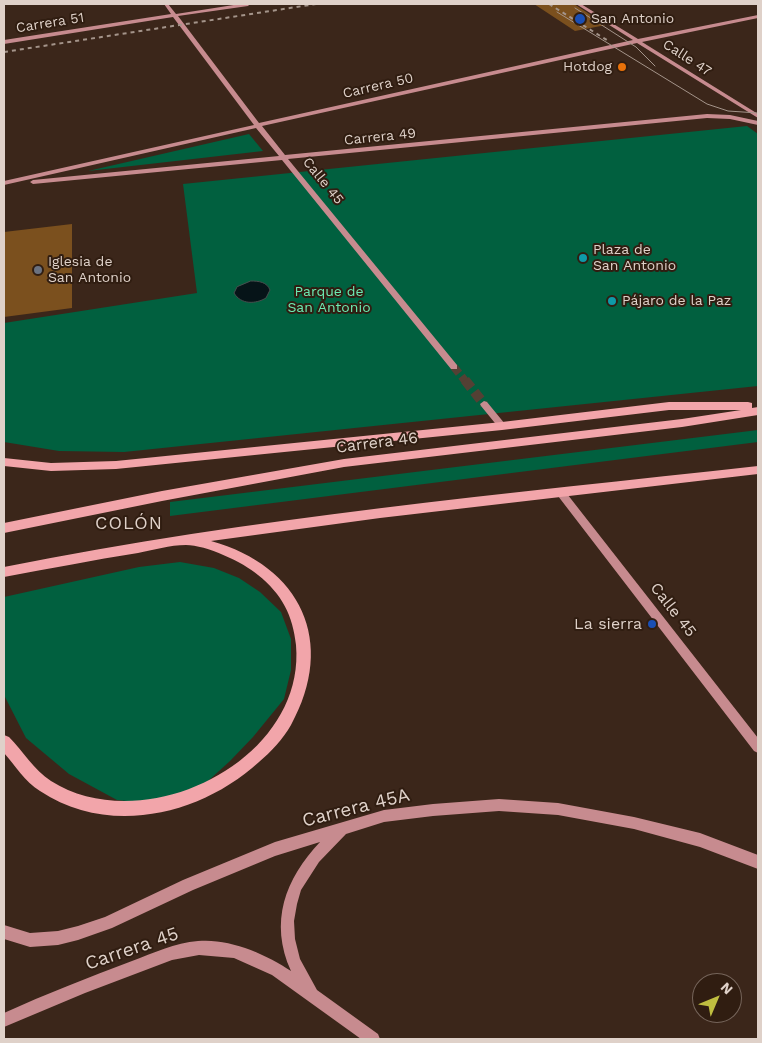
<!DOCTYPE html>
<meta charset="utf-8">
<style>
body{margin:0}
#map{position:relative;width:762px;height:1043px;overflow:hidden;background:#3b261a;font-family:"Work Sans",sans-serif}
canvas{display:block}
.frame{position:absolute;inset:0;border:5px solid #dfd1c9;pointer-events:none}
.north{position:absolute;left:692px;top:973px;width:50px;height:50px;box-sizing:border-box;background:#301d11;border:1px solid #76655b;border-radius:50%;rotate:45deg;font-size:14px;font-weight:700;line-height:20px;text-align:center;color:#dfd1c9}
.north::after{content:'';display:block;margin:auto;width:18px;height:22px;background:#c0be40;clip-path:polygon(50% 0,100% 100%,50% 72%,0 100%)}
</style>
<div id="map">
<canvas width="762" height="1043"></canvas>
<div class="frame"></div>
<div class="north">N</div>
</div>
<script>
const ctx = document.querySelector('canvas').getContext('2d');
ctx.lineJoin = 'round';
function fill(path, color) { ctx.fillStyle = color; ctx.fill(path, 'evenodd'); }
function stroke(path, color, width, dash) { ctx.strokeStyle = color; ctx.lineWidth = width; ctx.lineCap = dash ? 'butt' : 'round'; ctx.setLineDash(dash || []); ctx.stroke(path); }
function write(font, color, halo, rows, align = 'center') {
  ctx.font = font + ' "Work Sans",sans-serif'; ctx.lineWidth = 4; ctx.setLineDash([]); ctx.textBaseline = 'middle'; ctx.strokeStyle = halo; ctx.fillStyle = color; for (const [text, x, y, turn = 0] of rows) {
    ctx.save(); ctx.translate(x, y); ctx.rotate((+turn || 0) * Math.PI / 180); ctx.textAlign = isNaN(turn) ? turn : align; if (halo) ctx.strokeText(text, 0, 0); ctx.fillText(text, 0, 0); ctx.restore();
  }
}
fill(new Path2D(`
 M747,126L758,134V386L124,452L59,451L4,442V323L197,293L183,184Z
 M249,134L263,151L88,171Z
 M758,430V442L170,516V502Z
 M180,562L214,568L239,578L260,592L281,612L291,639V670L284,699L253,737L230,761L208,781L177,799L144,803L117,800L69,774L26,738L4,695V597L139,567Z`), '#01603f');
const water = new Path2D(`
 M251,281C259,281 267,282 270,290L266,298C256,304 241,305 234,293L237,287Z`);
fill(water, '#061418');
stroke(water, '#474d4d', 1);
fill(new Path2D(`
 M534,4H574L606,25L575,31Z
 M72,224V308L4,317V232Z`), '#7b501e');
stroke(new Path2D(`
 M454,367L466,382`), '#544034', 8, [8, 4]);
stroke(new Path2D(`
 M465,380L484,404`), '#544034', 10, [10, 5]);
fill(new Path2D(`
 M164,4H168L176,14L240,4H250L248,6L178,16L259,123L633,40L576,4H581L638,39L758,15V18L642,42L758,114V118L637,43L262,126L285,155L707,114L730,115L758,121V125L730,119L707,118L288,159L457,365V369H451L282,160L33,184L30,182L33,180L279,156L256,128L4,185V181L254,125L173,17L4,44V40L171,14Z
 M484,401L487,402L505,424L507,426L505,428H499L481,406L480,404Z
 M561,489L564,490L758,738V753L754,751L558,496L556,493Z
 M499,799L558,803L634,817L700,833L758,855V869L700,847L634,829L558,815L499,811L433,816L384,822L346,834L319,862L301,890L297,904L294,921L295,939L300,959L317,990L378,1034L380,1039H361L272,975L234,958L199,955L172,960L85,993L4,1027V1013C46,994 89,977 132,961C153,953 175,943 198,941C229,938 266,954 291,971C269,922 285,879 320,842L275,856L193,890L112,928L78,940L58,945L30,947L4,939V925L30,933L58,931L78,926L105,917L183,880L275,842L384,810L433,804Z`), '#c78b8f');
fill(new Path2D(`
 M669,402H748L752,403V408L758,407V415L682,427L344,467L162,501L4,533V523L162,491L344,459L682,419L741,410H669L502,430L116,469L51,471L4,466V458L51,463L116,461L502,422Z
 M758,466V474L380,518L211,541C301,566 337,642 291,725C283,739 271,752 259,762C201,815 109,837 40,791C25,782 15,765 4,753V735L9,737C23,751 34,770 51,781C144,840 306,761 296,645C293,616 282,594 258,575C243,562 206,545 186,545C170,545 153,550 138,553C93,560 48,569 4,577V567C253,517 506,494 758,466Z`), '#f2a5aa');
stroke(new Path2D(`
 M575,8L636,47L655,66
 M557,12L707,104L728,111L758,113`), '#a4948a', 1);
stroke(new Path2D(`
 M549,4L610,42
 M4,52L316,4`), '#a4948a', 2, [4, 4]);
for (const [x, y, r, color] of [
 [580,19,6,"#1a4fb4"],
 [622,67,5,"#e8710a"],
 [583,258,5,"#0f9aa8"],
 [38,270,5,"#6b7280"],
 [612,301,5,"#0f9aa8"],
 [652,624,5,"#1a4fb4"]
]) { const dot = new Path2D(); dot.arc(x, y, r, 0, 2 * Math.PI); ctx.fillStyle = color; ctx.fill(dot); stroke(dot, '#301d11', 2); }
write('14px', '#dfd1c9', '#301d11', [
 ["San Antonio",591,19],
 ["Hotdog",612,67,"right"],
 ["Plaza de",593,250],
 ["San Antonio",593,266],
 ["Iglesia de",48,262],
 ["San Antonio",48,278],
 ["Pájaro de la Paz",622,301]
], 'left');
write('14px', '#dfd1c9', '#301d11', [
 ["Carrera 51",50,23,-9],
 ["Calle 47",687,58,33],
 ["Carrera 50",378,86,-13],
 ["Carrera 49",380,137,-6],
 ["Calle 45",323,181,51]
]);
write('14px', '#6deab2', '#301d11', [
 ["Parque de",329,292],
 ["San Antonio",329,308]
]);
write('16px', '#dfd1c9', '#301d11', [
 ["Carrera 46",377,443,-7],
 ["Calle 45",673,610,52]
]);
write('16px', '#dfd1c9', '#301d11', [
 ["La sierra",642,624]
], 'right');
ctx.letterSpacing = '1px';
write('18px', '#dfd1c9', '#301d11', [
 ["COLÓN",129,524]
]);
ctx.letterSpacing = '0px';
write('19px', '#dfd1c9', '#301d11', [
 ["Carrera 45A",356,808,-14],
 ["Carrera 45",132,949,-19]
]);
</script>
